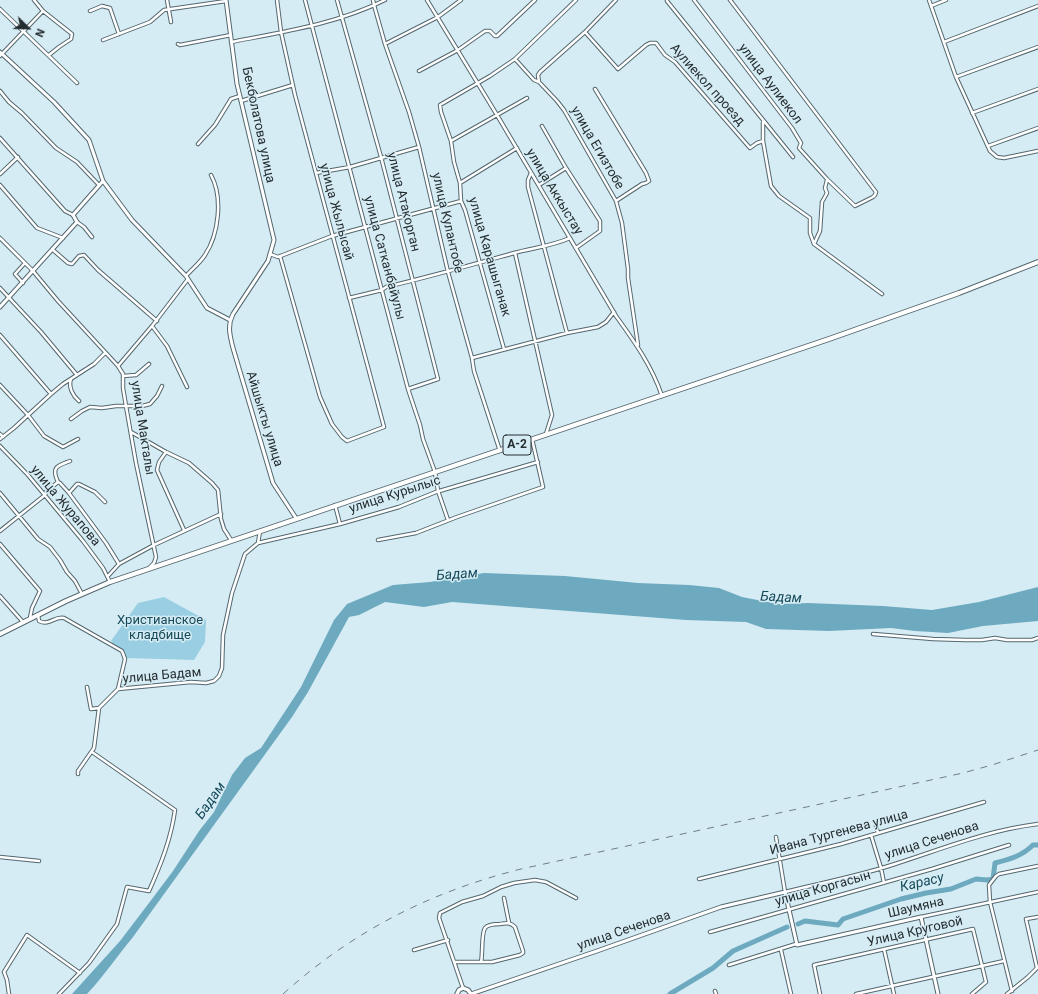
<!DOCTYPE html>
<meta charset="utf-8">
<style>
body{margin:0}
#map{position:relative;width:1038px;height:994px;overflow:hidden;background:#d6ecf4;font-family:Roboto,sans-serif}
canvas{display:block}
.north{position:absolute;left:8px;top:8px;width:40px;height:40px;-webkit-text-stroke:3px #d6ecf4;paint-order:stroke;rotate:113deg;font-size:11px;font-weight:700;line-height:16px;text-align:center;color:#242d30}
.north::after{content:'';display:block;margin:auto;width:14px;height:18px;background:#242d30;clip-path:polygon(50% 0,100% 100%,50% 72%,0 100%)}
</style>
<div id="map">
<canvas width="1038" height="994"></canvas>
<div class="north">N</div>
</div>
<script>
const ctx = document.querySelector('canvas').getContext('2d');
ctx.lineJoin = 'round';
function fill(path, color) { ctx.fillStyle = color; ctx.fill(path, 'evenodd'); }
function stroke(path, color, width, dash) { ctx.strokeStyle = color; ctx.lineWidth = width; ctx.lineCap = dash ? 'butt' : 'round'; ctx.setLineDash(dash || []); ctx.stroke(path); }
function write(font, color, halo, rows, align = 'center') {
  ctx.font = font + ' Roboto,sans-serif'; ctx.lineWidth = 3; ctx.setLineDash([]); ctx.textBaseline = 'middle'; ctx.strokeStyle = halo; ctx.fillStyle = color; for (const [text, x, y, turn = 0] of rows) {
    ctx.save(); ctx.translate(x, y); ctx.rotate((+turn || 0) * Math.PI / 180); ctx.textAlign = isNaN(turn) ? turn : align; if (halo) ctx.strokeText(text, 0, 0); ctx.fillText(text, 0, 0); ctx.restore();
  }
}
fill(new Path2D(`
 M164,597L206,620L205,642L194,660L126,658L111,641L138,603Z`), '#9acfe3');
fill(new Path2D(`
 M484,573L565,576L638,583L689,585L719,588L742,597L778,604L808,603L883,606L932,610L979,602L1038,587V621L983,626L948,633L915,631L891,628L829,631L766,629L746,622L686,620L452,602L424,607L385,602L359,615L349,617L308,692L292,717L133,937C117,956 104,976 87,994H72L120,941L152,899L173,871L199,831L214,812L232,775L245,758L261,748L301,687L334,620L347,604L393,585L430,582Z`), '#6daac0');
stroke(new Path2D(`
 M798,924L805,921L838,925L843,919L901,899L926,893L951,889L976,879L987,880L993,879L995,863C1010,859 1022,856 1033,845H1038
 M670,994L713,968L733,951L787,927`), '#6daac0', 5);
const minor = new Path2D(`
 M34,0L43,11L72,34L71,39L59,47L49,55
 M167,0L171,22
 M277,0L281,32L295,95L384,427L347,441L342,437L332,424L320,397L280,256
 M305,0L408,389L420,425L423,439L435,472L438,491L448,520
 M337,0L381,157L438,379L408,389
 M373,0L374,5L385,44L409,112L419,147L448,272L472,358L474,371L500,451
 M427,0L497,115L616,316C634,341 652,366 662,396
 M616,0L585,32L540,72L538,75L539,82L557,101L564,110L616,201L622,223L628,269V278L638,345
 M694,0L792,128L801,143L799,148L827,179L855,206L873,197L875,195L876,192L730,0
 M929,0L956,77L990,151L997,157L1004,158L1038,151
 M667,1L793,157
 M931,6L946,0
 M0,9L77,83
 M90,11L102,6L110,8L119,34
 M585,32L618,69L646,45L650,43H656L665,55L675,62L750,148L757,143L763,141L771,186L779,196L810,218V233L814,244L882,294
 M103,40L150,22L164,10L226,1
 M231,42C283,32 337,24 385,0
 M944,42L1038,6
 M178,44L180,45L231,35
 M385,44L438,17L461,0
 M0,56L43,11
 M515,59L534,80L539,82
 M419,71L458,50L485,31H490L495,36H497L535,0
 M956,77L1038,47
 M595,89L646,173L649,181L646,183L642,184L616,201
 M0,91L9,102L22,113L56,148L77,162L99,185
 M241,101L293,85
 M972,113L1038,89
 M763,122V141
 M542,126L566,168L600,221V231L576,248
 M0,138L65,211L73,215
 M451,141L527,98
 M198,144L215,125L231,99L240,96
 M988,146L1038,128
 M316,173L350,167L419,147
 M531,173L528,180V187L567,333
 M0,174L18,157
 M460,183L517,148
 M0,185L37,228L63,238
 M539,185L566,168
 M77,222L84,227L92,237
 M0,238L33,271L58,301L118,366L123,374V388L126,406L136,463L156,557L154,563L150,567
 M814,244L820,231L822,202L827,193L825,188L827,180
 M53,250L68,263L72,264L79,256L84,255L98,270L157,321
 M515,253L552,415L546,434
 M270,254L278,257L332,236L461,201
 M186,276C192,269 200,263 205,255C219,234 223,197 211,175
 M23,283L15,274L25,263
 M0,288L41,332L77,375
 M349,298L382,290L386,287C429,277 471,265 514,253C533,248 552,246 570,238
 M152,326L167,346L187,387
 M0,335L51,394
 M504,349L465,210L461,201L460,183L454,162L451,141L441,112L440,105L490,76L515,59L576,0
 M472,358L567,333L598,327L606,322L614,312
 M118,366L152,326L188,279
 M123,376L136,375L149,364
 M71,379C68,387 73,396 79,401
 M0,385L28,415L44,436L63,447L78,439
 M71,419L82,411L90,407L102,408L116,406H142L150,404L157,396L162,386
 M131,432L166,452L189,463L212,483L218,490L221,519L224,529L231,540
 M0,434L3,437
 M0,439L14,428L51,394L63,384L94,364L105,353
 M0,446L28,475L83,541L103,568L110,582
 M166,452L159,462L157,470L184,530
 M58,482C51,467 57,466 70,461
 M0,493L38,539L50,547L60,560L67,572L75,581L82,594
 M69,493L106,543L119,564L154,545L221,514
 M335,505L340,524
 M0,531L45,495L46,492L58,482L60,483L69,493L77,484H79L95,492L105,502
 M378,540L416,533L457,517L543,487L532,439
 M258,543L340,524L399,507L436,492L538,462
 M0,544L40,591L32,608L30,618
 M108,576L119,564
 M0,596L23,622
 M38,615L39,621C50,626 54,616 64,618L122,651L125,659L118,689
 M873,634L933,639L965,640H982L995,638L1007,640H1032L1038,638
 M87,687L91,709L99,708
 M78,774V771L94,748L99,708L118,689L191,682L206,683L214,681L219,676L222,668L223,635L232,593L245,554L258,543L260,531
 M876,826L878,833
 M871,835L881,868L884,883
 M776,837L785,892C821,883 859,876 895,864C942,849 988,830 1038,824
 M0,857L39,861
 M699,879L841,844L984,802
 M504,898L509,923
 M921,917L1038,892
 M710,932L932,869L1009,845
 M884,949L894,994
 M414,950L448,940
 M781,950L791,994
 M455,962H492L520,955L523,953V951L515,927C510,922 506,923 500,924C496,924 488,924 485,928C481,934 483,954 481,962
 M729,965L796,944
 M1037,968L1026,919L1038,917
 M463,988L439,918L440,913L462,902L483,896L501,887L514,883L535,880L546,882L576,898
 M715,991L716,994
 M1012,991L990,902L989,885L996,876L999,874L1038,866
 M9,994L7,980L4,972L27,935L80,973
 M59,994L89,963L117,924L127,887L149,891C161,864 171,839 175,810L92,752
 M820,994L814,965L973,929L986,982L972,994
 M856,994L1004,961
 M1007,994L1028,977L1038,967`);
const tertiary = new Path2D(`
 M226,0L237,84L274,240L268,261L233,314C227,326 230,336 233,348L273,483L296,518
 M0,52L54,102L89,140L103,181L132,220L186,276L207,308L230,320
 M0,307L77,222L73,215L103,181
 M471,994L597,951L721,907L785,892L797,945L921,917L938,994`);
const secondary = new Path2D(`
 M457,994L459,990L463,988L468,990L471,994`);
const trunk = new Path2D(`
 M0,634L66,601L110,582L829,339L959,293L1038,262`);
stroke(minor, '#54676e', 4.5);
stroke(tertiary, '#54676e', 5);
stroke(secondary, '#54676e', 5.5);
stroke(trunk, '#54676e', 6);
stroke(minor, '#fff', 2.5);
stroke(tertiary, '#fff', 3);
stroke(secondary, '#fff', 3.5);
stroke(trunk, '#fff', 4);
stroke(new Path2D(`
 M283,994C353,931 430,892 521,869L963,773L992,765L1038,750`), '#6f7d82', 1, [7, 7]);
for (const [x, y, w] of [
 [517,445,28]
]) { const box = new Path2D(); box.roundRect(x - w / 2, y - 10, w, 20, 3); ctx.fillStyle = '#d6ecf4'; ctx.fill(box); stroke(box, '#242d30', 1); }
write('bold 12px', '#242d30', null, [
 ["A-2",517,445]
]);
write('13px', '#242d30', '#d6ecf4', [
 ["улица Аулиекол",770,84,53],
 ["Аулиекол проезд",707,85,48],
 ["Бекболатова улица",258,125,78],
 ["улица Егизтобе",597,148,60],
 ["улица Аккыстау",554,192,59],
 ["улица Атакорган",403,202,76],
 ["улица Жылысай",336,212,75],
 ["улица Кулантобе",447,223,77],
 ["улица Карашыганак",489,257,74],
 ["улица Сатканбайулы",384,258,75],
 ["Айшыкты улица",264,419,73],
 ["улица Макталы",142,428,81],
 ["улица Курылыс",395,495,-18],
 ["улица Журапова",65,506,50],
 ["улица Бадам",162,676,-5],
 ["Ивана Тургенева улица",839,833,-15],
 ["улица Сеченова",932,841,-18],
 ["улица Коргасын",823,889,-16],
 ["Шаумяна",916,908,-13],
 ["улица Сеченова",624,931,-19],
 ["Улица Круговой",915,932,-13]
]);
write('13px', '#164a5a', '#d6ecf4', [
 ["Христианское",160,621],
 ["кладбище",160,636]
]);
write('italic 14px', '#164a5b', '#d6ecf4', [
 ["Бадам",457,575,-4],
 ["Бадам",781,598,3],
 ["Бадам",211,801,-55],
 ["Карасу",922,883,-13]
]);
</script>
